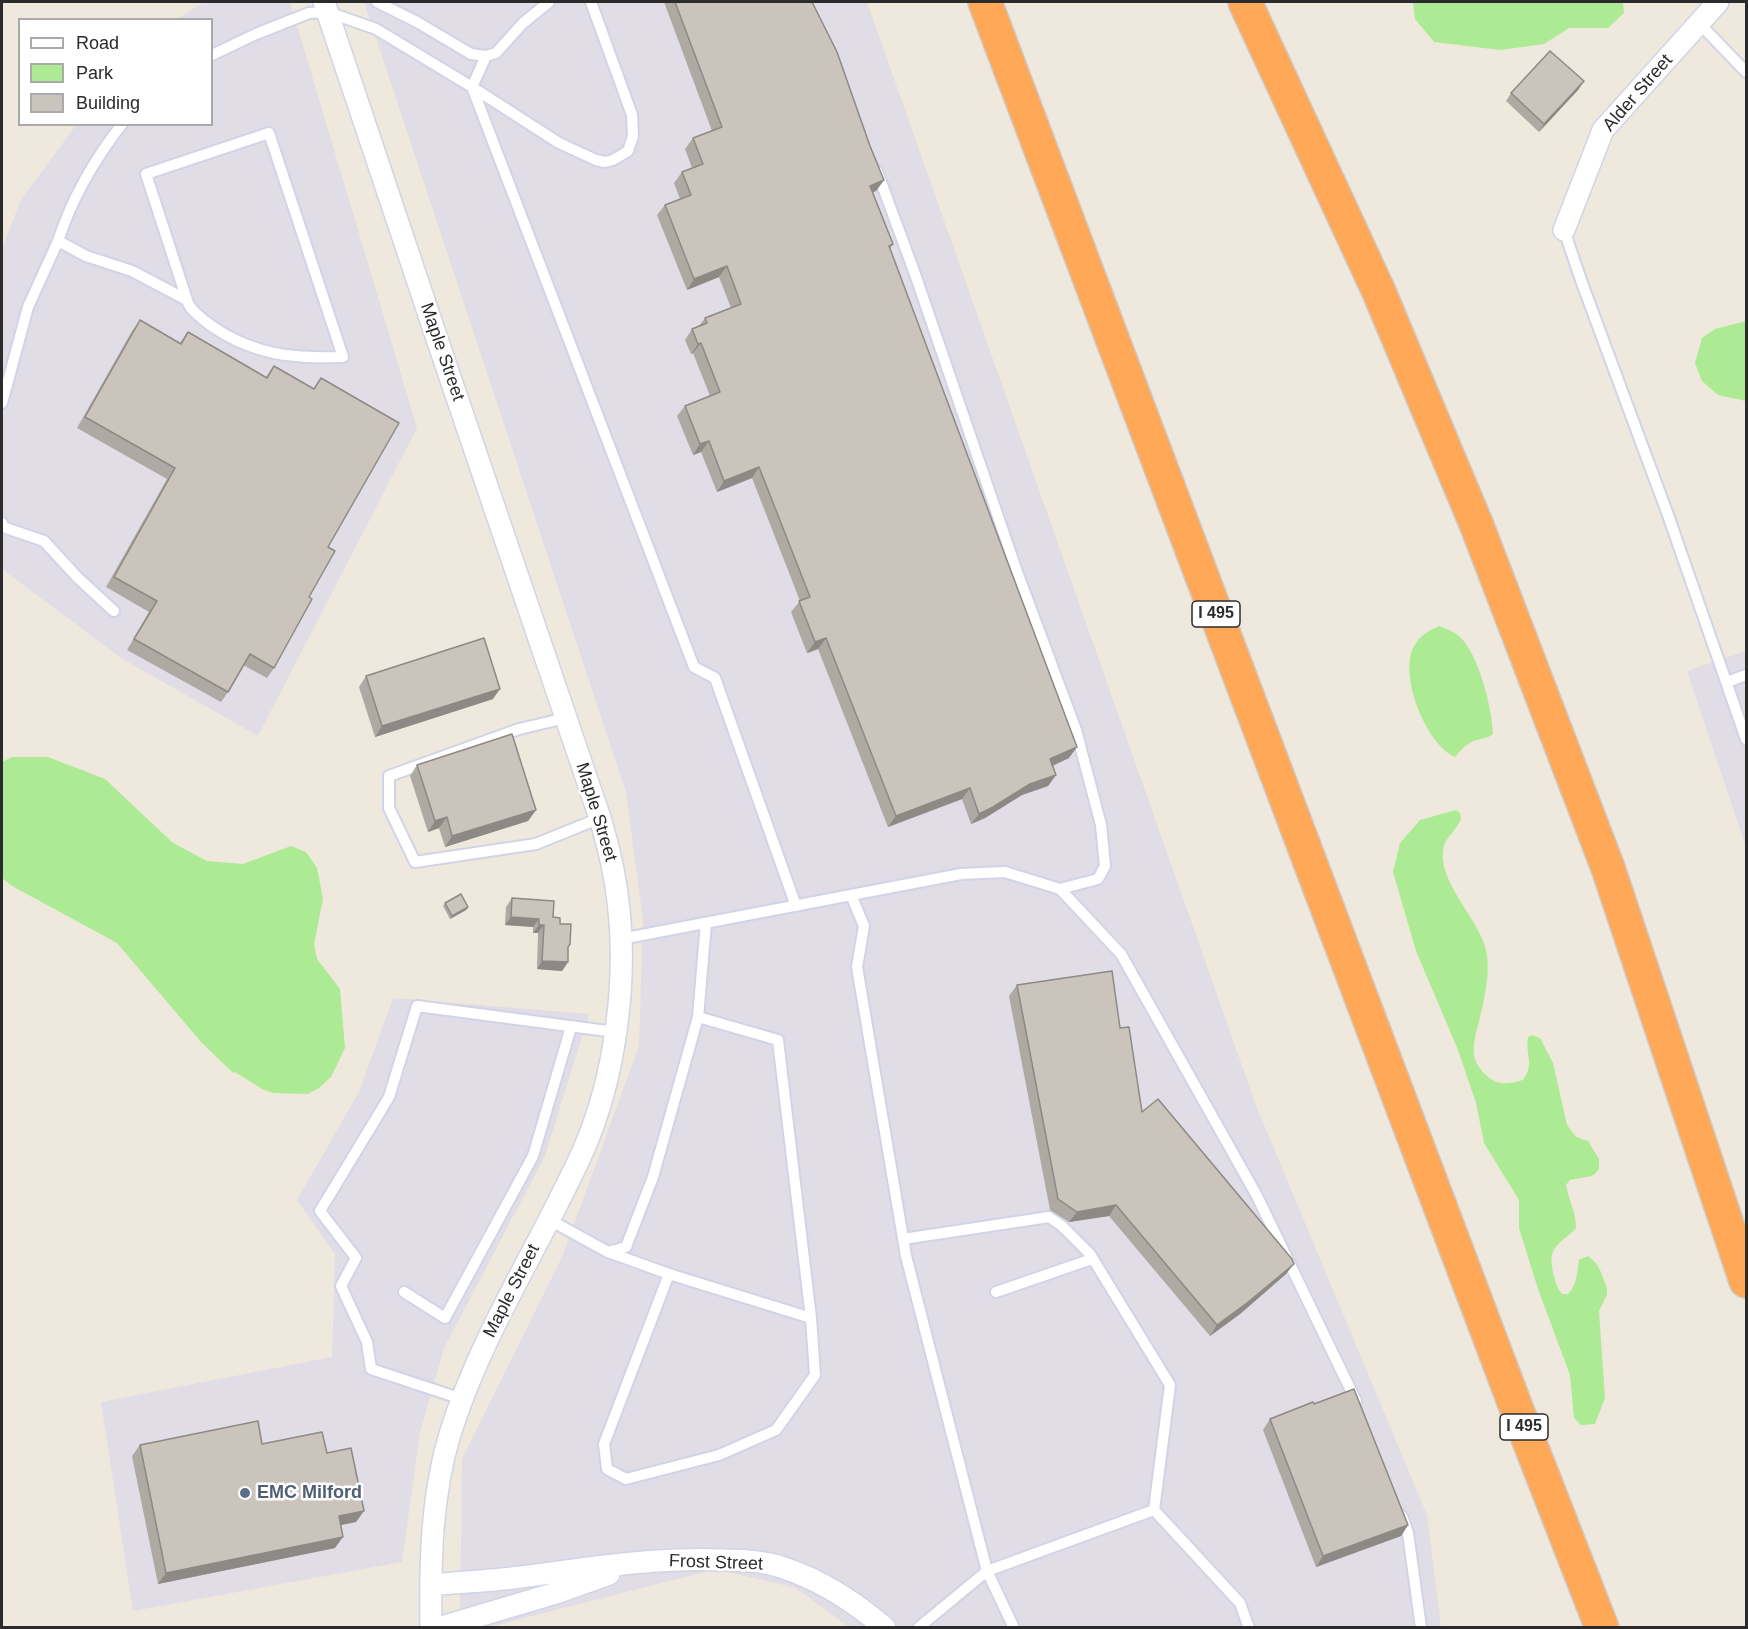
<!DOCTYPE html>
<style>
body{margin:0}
#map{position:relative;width:1748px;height:1629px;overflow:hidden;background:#efe8dc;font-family:Arial,sans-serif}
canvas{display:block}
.frame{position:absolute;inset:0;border:3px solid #2b2b2b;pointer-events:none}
.legend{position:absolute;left:18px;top:18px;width:195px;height:108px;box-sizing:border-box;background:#fff;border:2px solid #aaa;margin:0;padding:8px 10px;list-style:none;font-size:18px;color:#2b2b2b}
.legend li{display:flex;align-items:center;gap:12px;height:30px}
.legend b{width:30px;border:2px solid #aaa}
</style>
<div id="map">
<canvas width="1748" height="1629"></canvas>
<div class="frame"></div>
<ul class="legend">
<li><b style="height:8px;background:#fff"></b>Road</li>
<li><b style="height:16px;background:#aceb93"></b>Park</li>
<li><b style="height:16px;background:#cac4bc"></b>Building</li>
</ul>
</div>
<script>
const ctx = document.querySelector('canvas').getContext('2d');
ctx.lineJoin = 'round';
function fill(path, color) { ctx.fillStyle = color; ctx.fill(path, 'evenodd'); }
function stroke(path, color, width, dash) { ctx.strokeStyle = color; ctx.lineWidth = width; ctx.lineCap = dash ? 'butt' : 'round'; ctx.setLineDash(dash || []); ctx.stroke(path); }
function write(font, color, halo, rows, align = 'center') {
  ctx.font = font + ' Arial,sans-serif'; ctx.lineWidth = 5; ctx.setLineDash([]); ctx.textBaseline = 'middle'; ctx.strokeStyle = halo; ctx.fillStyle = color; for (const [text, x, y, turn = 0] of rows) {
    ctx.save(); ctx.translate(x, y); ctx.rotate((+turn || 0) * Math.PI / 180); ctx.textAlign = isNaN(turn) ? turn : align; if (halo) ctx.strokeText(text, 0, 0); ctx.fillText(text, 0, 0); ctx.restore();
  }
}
fill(new Path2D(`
 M204,2H290L417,428L258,736L121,658L2,569V248L21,200L76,125L212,124V20L177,19Z
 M364,2H867L1257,1108L1427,1515L1441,1627H849L796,1588L716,1569L489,1627H460L462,1459L562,1257L639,1046L643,920L626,792Z
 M1746,651V847L1687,671Z
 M393,998L589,1014L545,1156L444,1348L420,1432L402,1562L133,1611L101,1402L332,1357L335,1254L297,1200L359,1092Z`), '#e0dde6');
fill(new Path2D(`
 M1413,2H1623L1624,13L1608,28H1569L1544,44L1500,50L1434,42L1415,19Z
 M1746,321V401L1718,395L1702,381L1695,363L1702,338L1715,329Z
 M1439,626C1446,629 1454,631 1460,637C1479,655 1492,708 1493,734C1486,740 1477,738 1470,743C1464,746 1459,752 1455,757C1426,744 1398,675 1414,646C1420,636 1428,631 1439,626Z
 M12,757H48L105,779L173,843L207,861L243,864L291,846L306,852L317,868L323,899L314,944L317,959L340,989L345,1048L331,1077L319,1088L308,1094L273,1093L262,1089L235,1072L233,1073L201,1042L117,943L12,886L2,878V762Z
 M1456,810L1460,813L1461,819C1457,830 1444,838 1443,850C1438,882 1479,919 1486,950C1491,973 1484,1000 1479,1022C1476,1032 1473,1043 1474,1054C1475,1066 1488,1080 1500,1083C1508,1084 1516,1082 1523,1080C1535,1063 1525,1056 1528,1037L1532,1035L1540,1038L1553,1063L1567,1125L1576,1137L1588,1141L1599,1159V1169L1595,1174L1591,1176L1570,1180L1566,1185C1569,1200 1576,1213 1576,1228C1560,1245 1547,1245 1553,1272C1555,1280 1556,1287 1562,1294H1568C1577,1285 1577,1273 1579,1260L1588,1256L1596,1263L1601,1272L1607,1289V1295L1599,1311L1605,1398L1595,1424L1581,1425L1574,1418L1570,1375L1538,1289L1519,1228V1200L1484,1143L1476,1103L1458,1050L1416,951L1393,872L1400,843L1420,820Z`), '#aceb93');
const service = new Path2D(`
 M377,2L417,22L471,54L486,56L496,53L523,23L549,2
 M1699,23L1746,72
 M212,55L256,34L309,13L328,12L376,29L472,87L559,143L596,160L605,162L613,160L628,151L633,136L632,115L591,2
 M486,56L472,87L694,667L715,678L796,906
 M122,124C94,160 72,198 58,241L86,256L132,271L187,300C189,309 198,315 205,321C230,341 264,354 296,356C312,358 327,357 343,357L269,133L146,174L187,300
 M877,171L915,274L1016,569L1076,730L1101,825L1105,866L1098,879L1060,889
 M1564,230L1582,283L1668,515L1746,739
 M2,403L28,307L58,241
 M2,523L3,527L44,541L78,578L114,611
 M1727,682L1746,675
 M566,718L519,729L389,776V808L415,862L536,844L600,818
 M851,895L864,926L857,967L906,1256L987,1571L1154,1510L1170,1385L1090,1254L1062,1226L1049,1217L903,1239
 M621,939L961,874L1005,872L1060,889L1121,954L1257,1196L1356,1401
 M548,1219L608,1252L626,1247L653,1177L698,1017L706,923
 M608,1252L669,1274L604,1444L607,1469L626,1479L719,1455L776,1430L815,1375L811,1318L778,1040L698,1017
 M669,1274L811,1318
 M404,1292L445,1318L533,1156L571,1027
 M996,1292L1092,1259
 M462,1399L371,1369L367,1342L341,1286L356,1258L320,1211L389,1097L417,1006L615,1032
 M1154,1510L1240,1603L1249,1628
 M1402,1516L1408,1533L1421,1628
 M918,1628L987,1571L1014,1628`);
const minor = new Path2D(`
 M324,2L434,330L600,818C608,845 615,873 618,902C628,980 615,1079 583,1151C540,1246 481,1334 450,1434C431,1497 430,1562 431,1628
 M1564,230L1603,130L1718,2
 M431,1585C461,1582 491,1581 521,1577C589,1568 657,1557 725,1560C744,1560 765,1561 784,1568C820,1580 856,1603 885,1628
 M438,1628L556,1593L609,1574`);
const motorway = new Path2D(`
 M985,2L1517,1410L1602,1628
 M1245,2L1379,292L1477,526L1608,868L1746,1281`);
stroke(service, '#d1d4e6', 14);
stroke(minor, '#d1d4e6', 24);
stroke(motorway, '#ccc', 36);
stroke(service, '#fff', 10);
stroke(minor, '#fff', 21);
stroke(motorway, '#ffa857', 33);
fill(new Path2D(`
 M664,2H812L884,180L876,191L873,192L893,244L890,249L1069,758L1053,766L1056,775L1048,786L1022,795L985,818L971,824L962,799L888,827L818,649L807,653L791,612L800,601L752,478L717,492L701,452L693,455L677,416L685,406L710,396L693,353L691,354L685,340L692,329L699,326L705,318L731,308L719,277L687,290L657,215L665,205L680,199L674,183L682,172L692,168L685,149L693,138L712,131Z
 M1584,81L1578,90L1539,132L1506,101L1511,93Z
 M140,320L180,343L188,332L266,377L274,366L314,389L321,378L328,547L309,597L274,668L267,678L243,665L228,692L221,702L127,650L149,612L106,587L167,479L77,428L132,331Z
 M366,676L493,699L375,737L359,687Z
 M417,765L536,810L528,821L445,847L439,828L428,832L410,776Z
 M512,898L553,917L560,924L568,947V962L562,971L537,969L538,933H533V927L505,925L506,907Z
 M445,903L468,907L466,910L450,919L443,906Z
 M1017,985L1120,1028L1142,1112L1286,1274L1240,1314L1210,1336L1109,1216L1069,1222L1050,1210L1009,996Z
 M1270,1419L1408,1525L1401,1536L1316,1567L1263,1430Z
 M262,1444L327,1453L356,1522L340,1525L335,1548L158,1584L132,1456L140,1445Z`), '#aea9a2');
fill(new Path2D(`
 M1584,81L1578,90L1539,132L1544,124Z
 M884,180L876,191L863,196L870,186Z
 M727,266L719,277L687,290L694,279Z
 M701,343L693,353L691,354L698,344Z
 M709,441L701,452L693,455L700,444Z
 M759,467L752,478L717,492L724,481Z
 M826,638L818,649L807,653L815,642Z
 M500,689L493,699L375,737L382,726Z
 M1077,747L1069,758L1042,770L1050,759Z
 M1056,775L1048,786L1022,795L985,818L971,824L979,814L1030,784Z
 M970,788L962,799L888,827L896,816Z
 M536,810L528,821L445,847L452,836Z
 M447,817L439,828L428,832L435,821Z
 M468,907L466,910L450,919L452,916Z
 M511,917L539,919L533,927L505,925Z
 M539,925H544L538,933H533Z
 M542,961L568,962L562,971L537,969Z
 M1116,1205L1109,1216L1069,1222L1077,1212Z
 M1294,1264L1286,1274L1240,1314L1210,1336L1217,1325Z
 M364,1511L356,1522L331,1527L339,1516Z
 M1408,1525L1401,1536L1316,1567L1323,1556Z
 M343,1537L335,1548L158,1584L166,1573Z`), '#8d8984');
const building = new Path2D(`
 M675,2H812L837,52L870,146L884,180L870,186L893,244L889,246L1077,747L1050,759L1056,775L1030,784L993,807L979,814L970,788L896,816L826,638L815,642L799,601L810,597L759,467L724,481L709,441L700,444L685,406L720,392L701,343L698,344L692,329L707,323L705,318L741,304L727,266L694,279L665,205L691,195L682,172L703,164L693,138L722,127Z
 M1550,51L1584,81L1544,124L1511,93Z
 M140,320L181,344L188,332L267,378L274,366L314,389L321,378L399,423L328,547L335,551L309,597L312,599L274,668L250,654L228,692L134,639L157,601L114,577L175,468L85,417Z
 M484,638L500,689L382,726L366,676Z
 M512,734L536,810L452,836L447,817L435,821L417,765Z
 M461,894L468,907L452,916L445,903Z
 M512,898L554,901L553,917L560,918V924H571L570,944L568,947V962L542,961L544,925H539V919L511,917Z
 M1112,971L1120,1028L1129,1027L1142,1112L1158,1099L1292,1259L1294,1264L1247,1303L1217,1325L1116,1205L1077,1212L1058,1199L1017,985Z
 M1354,1389L1408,1525L1323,1556L1270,1419L1313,1402L1314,1404Z
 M258,1421L262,1444L322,1432L327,1453L351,1448L364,1511L339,1516L343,1537L166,1573L140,1445Z`);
fill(building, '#cac4bc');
stroke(building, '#8d8984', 1.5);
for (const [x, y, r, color] of [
 [245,1493,6,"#5c6f8a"]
]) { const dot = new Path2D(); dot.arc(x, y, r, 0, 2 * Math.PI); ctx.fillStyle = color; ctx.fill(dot); stroke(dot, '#fff', 2); }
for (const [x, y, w] of [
 [1216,614,48],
 [1524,1427,48]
]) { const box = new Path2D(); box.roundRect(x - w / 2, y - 13, w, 26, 4.5); ctx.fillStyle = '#fff'; ctx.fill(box); stroke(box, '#2b2b2b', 1.5); }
write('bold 16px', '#2b2b2b', null, [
 ["I 495",1216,614],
 ["I 495",1524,1427]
]);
write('18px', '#2b2b2b', '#fff', [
 ["Alder Street",1638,93,-49],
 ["Maple Street",442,352,71],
 ["Maple Street",596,812,73],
 ["Maple Street",512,1291,-63],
 ["Frost Street",716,1563,2]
]);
write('bold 18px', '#4e5e75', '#fff', [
 ["EMC Milford",257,1493]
], 'left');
</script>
